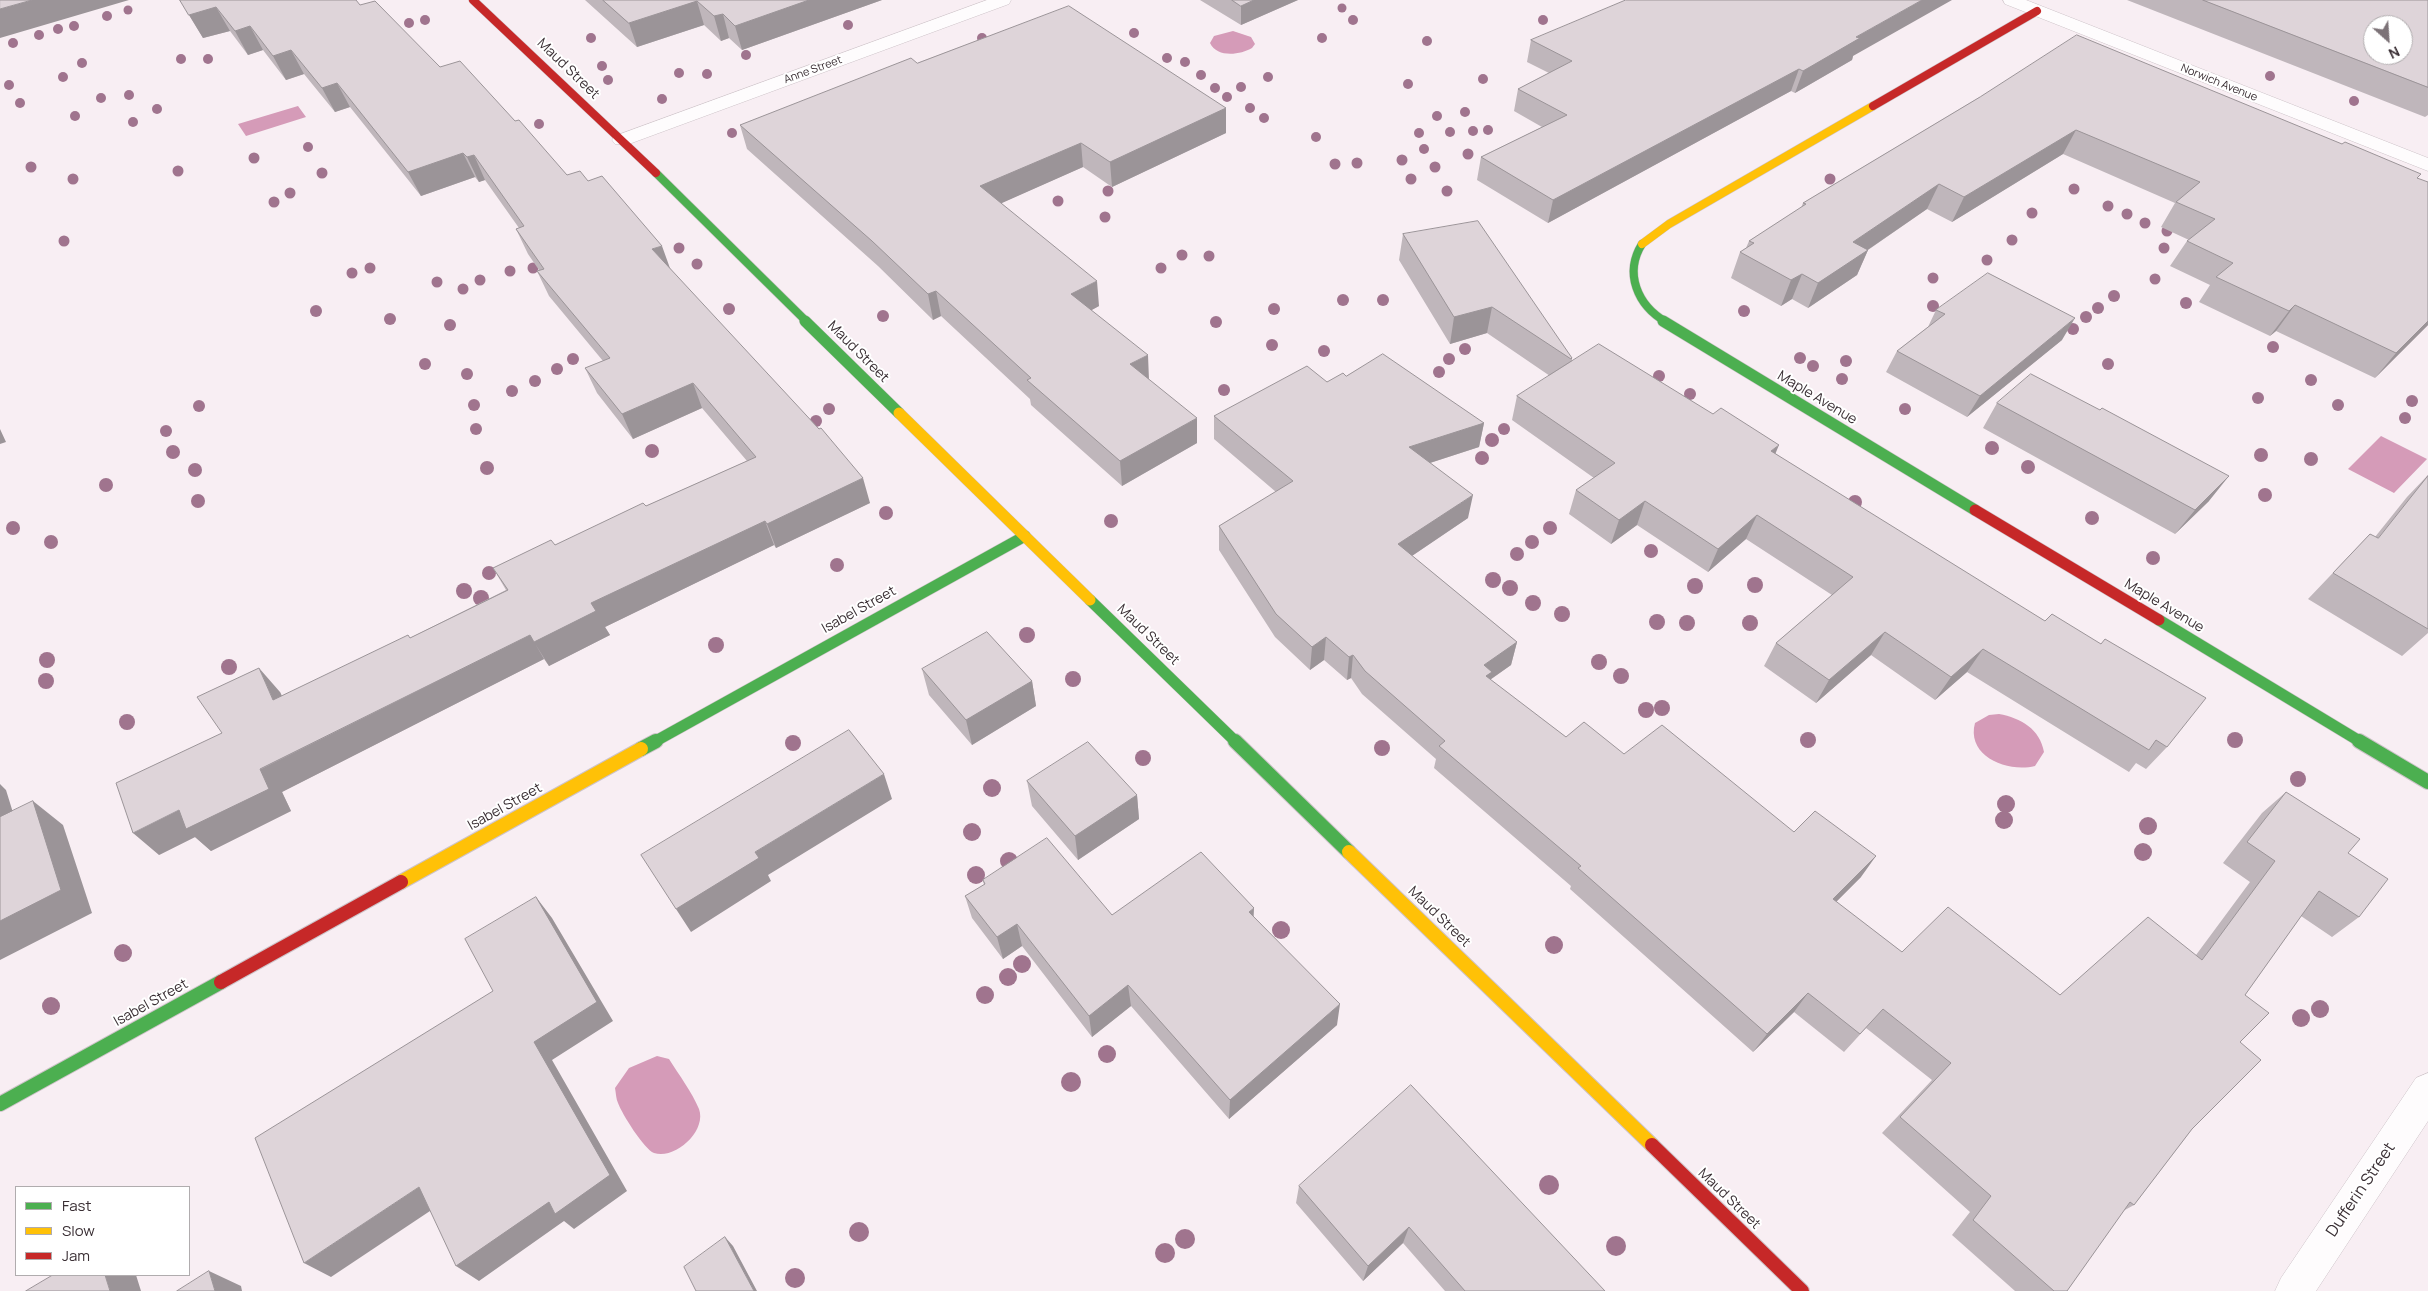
<!DOCTYPE html>
<style>
body{margin:0}
#map{position:relative;width:2428px;height:1291px;overflow:hidden;background:#f8eef3;font-family:Manrope,sans-serif}
canvas{display:block}
.legend{position:absolute;left:15px;top:1186px;width:175px;height:90px;box-sizing:border-box;background:#fff;border:1px solid #b0acae;margin:0;padding:6px 9px;list-style:none;font-size:15px;color:#3a2f34}
.legend li{display:flex;align-items:center;gap:10px;height:25px}
.legend b{width:25px;border:1px solid #b0acae}
.north{position:absolute;left:2363px;top:15px;width:50px;height:50px;box-sizing:border-box;background:#fff;border:1px solid #b0acae;border-radius:50%;rotate:154deg;font-size:14px;font-weight:700;line-height:20px;text-align:center;color:#3a2f34}
.north::after{content:'';display:block;margin:auto;width:18px;height:22px;background:#7c7277;clip-path:polygon(50% 0,100% 100%,50% 72%,0 100%)}
</style>
<div id="map">
<canvas width="2428" height="1291"></canvas>
<ul class="legend">
<li><b style="height:6px;background:#4caf50"></b>Fast</li>
<li><b style="height:6px;background:#ffc107"></b>Slow</li>
<li><b style="height:6px;background:#c62828"></b>Jam</li>
</ul>
<div class="north">N</div>
</div>
<script>
const ctx = document.querySelector('canvas').getContext('2d');
ctx.lineJoin = 'round';
function fill(path, color) { ctx.fillStyle = color; ctx.fill(path, 'evenodd'); }
function stroke(path, color, width, dash) { ctx.strokeStyle = color; ctx.lineWidth = width; ctx.lineCap = dash ? 'butt' : 'round'; ctx.setLineDash(dash || []); ctx.stroke(path); }
function write(font, color, halo, rows, align = 'center') {
  ctx.font = font + ' Manrope,sans-serif'; ctx.lineWidth = 4; ctx.setLineDash([]); ctx.textBaseline = 'middle'; ctx.strokeStyle = halo; ctx.fillStyle = color; for (const [text, x, y, turn = 0] of rows) {
    ctx.save(); ctx.translate(x, y); ctx.rotate((+turn || 0) * Math.PI / 180); ctx.textAlign = isNaN(turn) ? turn : align; if (halo) ctx.strokeText(text, 0, 0); ctx.fillText(text, 0, 0); ctx.restore();
  }
}
fill(new Path2D(`
 M1233,31L1251,37L1255,44L1252,48C1240,55 1217,58 1210,43L1214,36Z
 M298,106L306,117L246,136L238,124Z
 M2381,436L2427,459L2394,493L2348,469Z
 M1999,714C2021,718 2040,729 2044,752L2035,766C2007,773 1966,756 1975,723L1989,715Z
 M657,1056L669,1059C679,1075 692,1092 699,1109C707,1131 675,1160 654,1153C644,1149 622,1114 618,1103C616,1099 616,1093 615,1088L629,1068Z`), '#d59bb8');
const street = new Path2D(`
 M987,0H1011L1009,4L629,144H615L612,140L615,136Z
 M2003,0H2026L2428,158V171L2005,4Z
 M2428,1073V1121L2316,1291H2275L2281,1278L2416,1078Z`);
const fastFar2 = new Path2D(`
 M656,173L807,322
 M1642,244C1624,273 1637,305 1666,322`);
const fastFar1 = new Path2D(`
 M805,321L899,413
 M1663,321L1975,510
 M1090,600L1236,742
 M2159,620L2361,742
 M654,742L1025,536`);
const fast = new Path2D(`
 M1235,741L1349,852
 M2359,741L2428,782
 M641,749L656,741
 M0,1104L221,982`);
const slowFar2 = new Path2D(`
 M1642,244L1669,224L1873,106`);
const slowFar1 = new Path2D(`
 M899,413L1090,600`);
const slow = new Path2D(`
 M1349,852L1652,1145
 M401,882L641,749`);
const jamFar2 = new Path2D(`
 M473,0L656,173
 M1873,106L2037,11`);
const jamFar1 = new Path2D(`
 M1975,510L2159,620`);
const jam = new Path2D(`
 M221,982L401,882
 M1652,1145L1802,1291`);
stroke(street, '#cdc3c8', 1);
stroke(fastFar2, '#cdc3c8', 9);
stroke(fastFar1, '#cdc3c8', 12);
stroke(fast, '#cdc3c8', 16);
stroke(slowFar2, '#cdc3c8', 9);
stroke(slowFar1, '#cdc3c8', 12);
stroke(slow, '#cdc3c8', 16);
stroke(jamFar2, '#cdc3c8', 9);
stroke(jamFar1, '#cdc3c8', 12);
stroke(jam, '#cdc3c8', 16);
fill(street, '#fefcfd');
stroke(fastFar2, '#4caf50', 8);
stroke(fastFar1, '#4caf50', 11);
stroke(fast, '#4caf50', 14);
stroke(slowFar2, '#ffc107', 8);
stroke(slowFar1, '#ffc107', 11);
stroke(slow, '#ffc107', 14);
stroke(jamFar2, '#c62828', 8);
stroke(jamFar1, '#c62828', 11);
stroke(jam, '#c62828', 14);
ctx.fillStyle = '#a0748e';
for (const [x, y, r] of [
 [1342,8,4.5],
 [128,10,4.5],
 [107,16,5],
 [425,20,5],
 [1353,20,5],
 [1543,20,5],
 [409,23,5],
 [848,25,5],
 [74,26,5],
 [58,29,5],
 [1134,33,5],
 [39,35,5],
 [591,38,5],
 [982,38,5],
 [1322,38,5],
 [1427,41,5],
 [13,43,5],
 [746,55,5],
 [1167,58,5],
 [181,59,5],
 [208,59,5],
 [1185,62,5],
 [82,63,5],
 [602,66,5],
 [679,73,5],
 [707,74,5],
 [1201,75,5],
 [2270,76,5],
 [63,77,5],
 [1268,77,5],
 [1483,79,5],
 [608,80,5],
 [1408,84,5],
 [9,85,5],
 [1241,87,5],
 [1215,88,5],
 [129,95,5],
 [1227,97,5],
 [101,98,5],
 [662,99,5],
 [2354,101,5],
 [20,103,5],
 [1250,108,5],
 [157,109,5],
 [1465,112,5],
 [75,116,5],
 [1437,116,5],
 [1264,118,5],
 [133,122,5],
 [539,124,5],
 [1488,130,5],
 [1473,131,5],
 [1450,132,5],
 [732,133,5],
 [1419,133,5],
 [1316,137,5],
 [308,147,5],
 [1424,149,5],
 [1468,154,5.5],
 [254,158,5.5],
 [1402,160,5.5],
 [1357,163,5.5],
 [1335,164,5.5],
 [31,167,5.5],
 [1435,167,5.5],
 [178,171,5.5],
 [322,173,5.5],
 [73,179,5.5],
 [1411,179,5.5],
 [1830,179,5.5],
 [2074,189,5.5],
 [1108,191,5.5],
 [1447,191,5.5],
 [290,193,5.5],
 [1058,201,5.5],
 [274,202,5.5],
 [2108,206,5.5],
 [2032,213,5.5],
 [2127,214,5.5],
 [1105,217,5.5],
 [2145,223,5.5],
 [2167,231,5.5],
 [2012,240,5.5],
 [64,241,5.5],
 [679,248,5.5],
 [2164,248,5.5],
 [1182,255,5.5],
 [1209,256,5.5],
 [1987,260,5.5],
 [697,264,5.5],
 [370,268,5.5],
 [533,268,5.5],
 [1161,268,5.5],
 [510,271,5.5],
 [352,273,5.5],
 [1933,278,5.5],
 [2155,279,5.5],
 [480,280,5.5],
 [437,282,5.5],
 [463,289,5.5],
 [2114,296,6],
 [1343,300,6],
 [1383,300,6],
 [2186,303,6],
 [1933,306,6],
 [2098,308,6],
 [729,309,6],
 [1274,309,6],
 [316,311,6],
 [1744,311,6],
 [883,316,6],
 [2086,317,6],
 [390,319,6],
 [1216,322,6],
 [450,325,6],
 [2073,329,6],
 [1272,345,6],
 [2273,347,6],
 [1465,349,6],
 [1324,351,6],
 [1800,358,6],
 [573,359,6],
 [1449,359,6],
 [1846,361,6],
 [425,364,6],
 [2108,364,6],
 [1813,366,6],
 [557,369,6],
 [1439,372,6],
 [467,374,6],
 [1659,376,6],
 [1842,379,6],
 [2311,380,6],
 [535,381,6],
 [1224,390,6],
 [512,391,6],
 [1690,394,6],
 [2258,398,6],
 [2412,401,6],
 [474,405,6],
 [2338,405,6],
 [199,406,6],
 [829,409,6],
 [1905,409,6],
 [2405,418,6],
 [816,421,6],
 [476,429,6],
 [1504,429,6],
 [166,431,6],
 [1492,440,7],
 [1992,448,7],
 [652,451,7],
 [173,452,7],
 [2261,455,7],
 [1482,458,7],
 [2311,459,7],
 [2028,467,7],
 [487,468,7],
 [195,470,7],
 [106,485,7],
 [2265,495,7],
 [198,501,7],
 [1855,502,7],
 [886,513,7],
 [2092,518,7],
 [1111,521,7],
 [13,528,7],
 [1550,528,7],
 [51,542,7],
 [1532,542,7],
 [1651,551,7],
 [1517,554,7],
 [2153,558,7],
 [837,565,7],
 [489,573,7],
 [1493,580,8],
 [1755,585,8],
 [1695,586,8],
 [1510,588,8],
 [464,591,8],
 [481,598,8],
 [1533,603,8],
 [1562,614,8],
 [1657,622,8],
 [1687,623,8],
 [1750,623,8],
 [1027,635,8],
 [716,645,8],
 [47,660,8],
 [1599,662,8],
 [229,667,8],
 [1621,676,8],
 [1073,679,8],
 [46,681,8],
 [1662,708,8],
 [1646,710,8],
 [127,722,8],
 [1808,740,8],
 [2235,740,8],
 [793,743,8],
 [1382,748,8],
 [1143,758,8],
 [2298,779,8],
 [992,788,9],
 [2006,804,9],
 [2004,820,9],
 [2148,826,9],
 [972,832,9],
 [2143,852,9],
 [1009,861,9],
 [976,875,9],
 [1281,930,9],
 [1554,945,9],
 [123,953,9],
 [1022,964,9],
 [1008,977,9],
 [985,995,9],
 [51,1006,9],
 [2320,1009,9],
 [2301,1018,9],
 [1107,1054,9],
 [1071,1082,10],
 [1549,1185,10],
 [859,1232,10],
 [1185,1239,10],
 [1616,1246,10],
 [1165,1253,10],
 [795,1278,10]
]) { ctx.beginPath(); ctx.arc(x, y, r, 0, 2 * Math.PI); ctx.fill(); }
fill(new Path2D(`
 M180,0L360,5L440,67L515,121L567,175L588,181L671,270L870,503L776,548L774,545L605,627L610,635L549,666L544,659L282,792L291,811L211,851L195,837L159,855L222,733L280,692L282,696L410,638L506,590L493,568L555,545L646,506L747,461L702,408L633,439L597,393L585,368L603,361L549,296L537,271L539,270L528,254L516,229L519,228L485,180L479,182L475,177L421,196L350,107L335,112L304,74L286,80L263,50L248,55L230,31L203,38Z
 M585,0H882L742,50L729,38L721,41L704,25L637,47Z
 M1200,0H1298L1241,25Z
 M2127,0H2428V115L2425,117Z
 M1531,40L1853,56L1852,60L1795,93L1791,91L1548,223L1477,180L1481,157L1542,127L1514,111L1518,89L1549,73L1527,62Z
 M917,63L1226,108V133L1112,187L1083,167L1001,203L1099,306L1091,310L1149,380L1197,443L1122,486L1031,405L1030,399L941,316L933,320L878,266L747,149L740,125Z
 M1980,97L2418,178L2428,325L2375,378L2276,331L2270,336L2199,302L2210,285L2170,266L2187,241L2189,240L2161,227L2175,203L2063,154L1952,222L1927,209L1868,250L1857,275L1808,308L1792,299L1781,306L1731,278L1740,252L1746,248L1749,241L1801,208L1803,203Z
 M1403,234L1572,358V362L1775,453L2167,747L2146,769L2136,763L2129,772L1967,672L1935,700L1871,655L1816,703L1764,666L1776,643L1832,595L1746,539L1708,572L1637,525L1611,544L1569,514L1576,490L1594,478L1512,420L1517,396L1550,376L1487,333L1450,344L1399,260Z
 M1936,310L2062,340L1967,417L1886,372L1897,351L1928,327Z
 M1346,376L1484,423L1479,447L1430,463L1468,518L1412,556L1517,642L1511,665L1490,680L1566,737L1624,754L1794,832L1861,877L1836,902L1902,952L2060,995L2196,955L2250,882L2223,863L2262,813L2286,792L2348,853L2359,917L2332,937L2301,916L2245,995L2240,1042L2192,1129L2134,1205L2123,1211L2067,1291H2015L1952,1235L1970,1212L1882,1133L1932,1080L1866,1028L1844,1052L1794,1012L1753,1052L1570,889L1571,886L1434,768L1436,759L1362,694L1351,678L1347,680L1324,660L1310,670L1275,637L1219,550V526L1276,492L1214,439V416Z
 M1997,403L2209,501L2175,534L1983,428Z
 M2428,475V633L2402,656L2308,599L2370,534L2375,537L2407,497Z
 M922,669L1032,681L1036,706L972,745L929,695Z
 M1027,781L1137,795L1139,819L1078,860L1032,806Z
 M983,880L1112,915L1254,917L1337,1025L1229,1119L1131,1006L1092,1037L1022,946L1003,959L972,918L965,896L984,885Z
 M1299,1186L1605,1291H1445L1403,1243L1363,1281L1296,1203Z`), '#bfb6bb');
fill(new Path2D(`
 M32,0H129L0,38V9Z
 M809,0H882L742,50L735,26Z
 M1254,0H1298L1241,25V6Z
 M1922,0H1952L1853,56L1852,60L1795,93L1803,71L1856,37Z
 M697,1L704,25L637,47L629,23Z
 M216,7L230,31L203,38L189,15Z
 M723,14L729,38L721,41L714,16Z
 M250,26L263,50L248,55L235,31Z
 M291,50L304,74L286,80L273,56Z
 M1799,69L1791,91L1548,223L1553,200Z
 M337,83L350,107L335,112L322,88Z
 M1226,108V133L1112,187L1110,162Z
 M2076,130L2063,154L1952,222L1964,197Z
 M1081,143L1083,167L984,211L980,186Z
 M463,153L475,177L421,196L408,172Z
 M474,155L485,180L479,182L467,157Z
 M1939,184L1927,209L1866,251L1868,250L1857,275L1808,308L1818,283L1853,242Z
 M662,246L671,271L652,249Z
 M1802,274L1792,299L1781,306L1791,280Z
 M1097,281L1099,306L1074,320L1071,294Z
 M936,291L941,316L933,320L928,294Z
 M2295,305L2276,331L2270,336L2289,311Z
 M1492,307L1487,333L1450,344L1454,317Z
 M2075,318L2062,340L1967,417L1980,396Z
 M2428,321V325L2375,378L2396,353Z
 M1148,355L1149,380L1130,364Z
 M693,383L702,408L633,439L622,414Z
 M1197,418V443L1122,486L1120,461Z
 M1484,423L1479,447L1405,471L1409,447Z
 M0,429L6,442L0,444Z
 M1779,445L1769,469L1771,451Z
 M2229,476L2209,501L2175,534L2195,510Z
 M863,478L870,503L776,548L767,524Z
 M1473,495L1468,518L1394,568L1398,544Z
 M1645,501L1637,525L1611,544L1619,520Z
 M1757,515L1746,539L1708,572L1718,549Z
 M765,521L774,545L605,627L610,635L549,666L534,642L591,603Z
 M1885,632L1871,655L1816,703L1829,680Z
 M530,635L544,659L282,792L291,811L211,851L195,837L159,855L133,833Z
 M1326,637L1324,660L1310,670L1312,647Z
 M1517,642L1511,665L1491,679L1487,694L1484,665Z
 M1983,649L1967,672L1935,700L1951,677Z
 M1353,655L1351,678L1347,680L1349,657Z
 M259,668L280,692L294,723L273,700Z
 M1032,681L1036,706L972,745L966,720Z
 M884,774L892,799L768,875L771,881L691,932L676,909L755,852Z
 M0,784L6,790L23,845L0,827Z
 M1137,795L1139,819L1078,860L1075,836Z
 M33,801L63,825L92,913L0,960V921Z
 M1876,856L1861,877L1819,919L1833,899Z
 M536,897L552,918L613,1021L552,1060L627,1191L574,1229L564,1221L479,1281L456,1266L534,1042Z
 M1254,908L1253,931L1249,912Z
 M1017,924L1022,946L1003,959L997,937Z
 M1128,985L1131,1006L1092,1037L1089,1016Z
 M1808,993L1794,1012L1753,1052L1767,1034Z
 M1340,1004L1337,1025L1229,1119L1230,1100Z
 M419,1187L442,1203L331,1277L304,1263Z
 M1409,1227L1403,1243L1363,1281L1368,1266Z
 M725,1237L733,1246L757,1291H754Z
 M209,1271L241,1286L242,1291H215Z
 M105,1275H136L141,1291H110Z`), '#9b9498');
const building = new Path2D(`
 M0,0H32L0,9Z
 M180,0H356L360,5L375,1L440,67L460,61L515,121L519,120L567,175L580,171L588,181L602,176L662,246L652,249L819,429L821,428L863,478L767,524L765,521L591,603L596,611L534,642L530,635L260,769L269,789L186,829L179,810L133,833L116,783L222,733L197,697L259,668L273,700L408,635L410,638L508,590L493,568L551,540L555,545L643,503L646,506L756,457L693,383L622,414L585,368L610,358L537,271L544,269L516,229L524,226L474,155L467,157L463,153L408,172L337,83L322,88L291,50L273,56L250,26L235,31L216,7L189,15Z
 M603,0H809L735,26L723,14L714,16L697,1L629,23Z
 M1232,0H1254L1241,6Z
 M1626,0H1922L1856,37L1860,38L1803,71L1799,69L1553,200L1481,157L1567,115L1518,89L1572,61L1531,40Z
 M2203,0H2428V87ZM2373,25H2403V55H2373Z
 M1069,6L1226,108L1110,162L1081,143L980,186L1097,281L1071,294L1148,355L1130,364L1197,418L1120,461L1027,380L1031,378L936,291L928,294L872,241L740,125L911,58L917,63Z
 M2077,35L2342,144L2345,142L2421,174L2417,178L2428,182V321L2396,353L2295,305L2289,311L2216,277L2233,263L2187,241L2215,219L2176,202L2200,182L2076,130L1964,197L1939,184L1853,242L1868,250L1818,283L1802,274L1791,280L1740,252L1754,243L1749,241L1806,204L1803,203L1980,97Z
 M1478,221L1572,358L1571,359L1492,307L1454,317L1403,234Z
 M1988,273L2075,318L1980,396L1897,351L1945,314L1936,310Z
 M1599,344L1713,414L1721,408L1779,445L1771,451L2045,621L2052,614L2101,644L2105,639L2206,698L2167,747L2156,740L2149,750L1983,649L1951,677L1885,632L1829,680L1776,643L1853,577L1757,515L1718,549L1645,501L1619,520L1576,490L1615,463L1517,396Z
 M1383,354L1484,423L1409,447L1473,495L1398,544L1517,642L1484,665L1492,672L1486,676L1566,737L1584,722L1624,754L1662,725L1794,832L1815,811L1876,856L1833,899L1902,952L1948,907L2060,995L2148,917L2202,960L2275,861L2247,842L2286,792L2360,839L2348,853L2388,879L2359,917L2319,891L2245,995L2269,1013L2240,1042L2261,1060L2192,1129L2134,1205L2130,1202L2067,1291H2054L1973,1220L1991,1196L1900,1117L1951,1063L1883,1009L1860,1034L1808,993L1767,1034L1578,868L1581,866L1439,746L1445,741L1365,671L1353,655L1349,657L1326,637L1312,647L1276,614L1219,526L1293,481L1214,416L1307,366L1327,382L1343,373L1346,376Z
 M2031,374L2100,410L2102,408L2229,476L2195,510L1997,403Z
 M2428,476V629L2333,573L2370,534L2378,538Z
 M987,632L1032,681L966,720L922,669Z
 M849,730L884,774L755,852L759,858L676,909L641,855Z
 M1088,742L1137,795L1075,836L1027,781Z
 M33,801L61,890L0,921V817Z
 M1047,838L1112,915L1201,852L1254,908L1249,912L1340,1004L1230,1100L1128,985L1089,1016L1017,924L997,937L965,896L985,884L983,880Z
 M536,897L597,1002L534,1042L610,1175L555,1214L549,1202L456,1266L419,1187L304,1263L255,1138L493,991L465,939Z
 M1411,1085L1605,1291H1465L1409,1227L1368,1266L1299,1186Z
 M725,1237L754,1291H696L684,1267Z
 M209,1271L215,1291H177Z
 M53,1275H105L110,1291H26Z`);
fill(building, '#ded4d9');
stroke(building, '#9b9498', 1);
write('11px', '#3a2f34', '#fff', [
 ["Anne Street",813,70,-20],
 ["Norwich Avenue",2219,83,22]
]);
write('14px', '#3a2f34', '#fff', [
 ["Maud Street",568,69,44],
 ["Maud Street",858,352,45],
 ["Maple Avenue",1817,398,31],
 ["Maple Avenue",2164,606,31],
 ["Isabel Street",859,610,-29],
 ["Maud Street",1148,635,44],
 ["Isabel Street",505,807,-29],
 ["Maud Street",1439,917,44],
 ["Isabel Street",151,1003,-29],
 ["Maud Street",1729,1199,44]
]);
write('16px', '#3a2f34', '#fff', [
 ["Dufferin Street",2361,1190,-56]
]);
</script>
